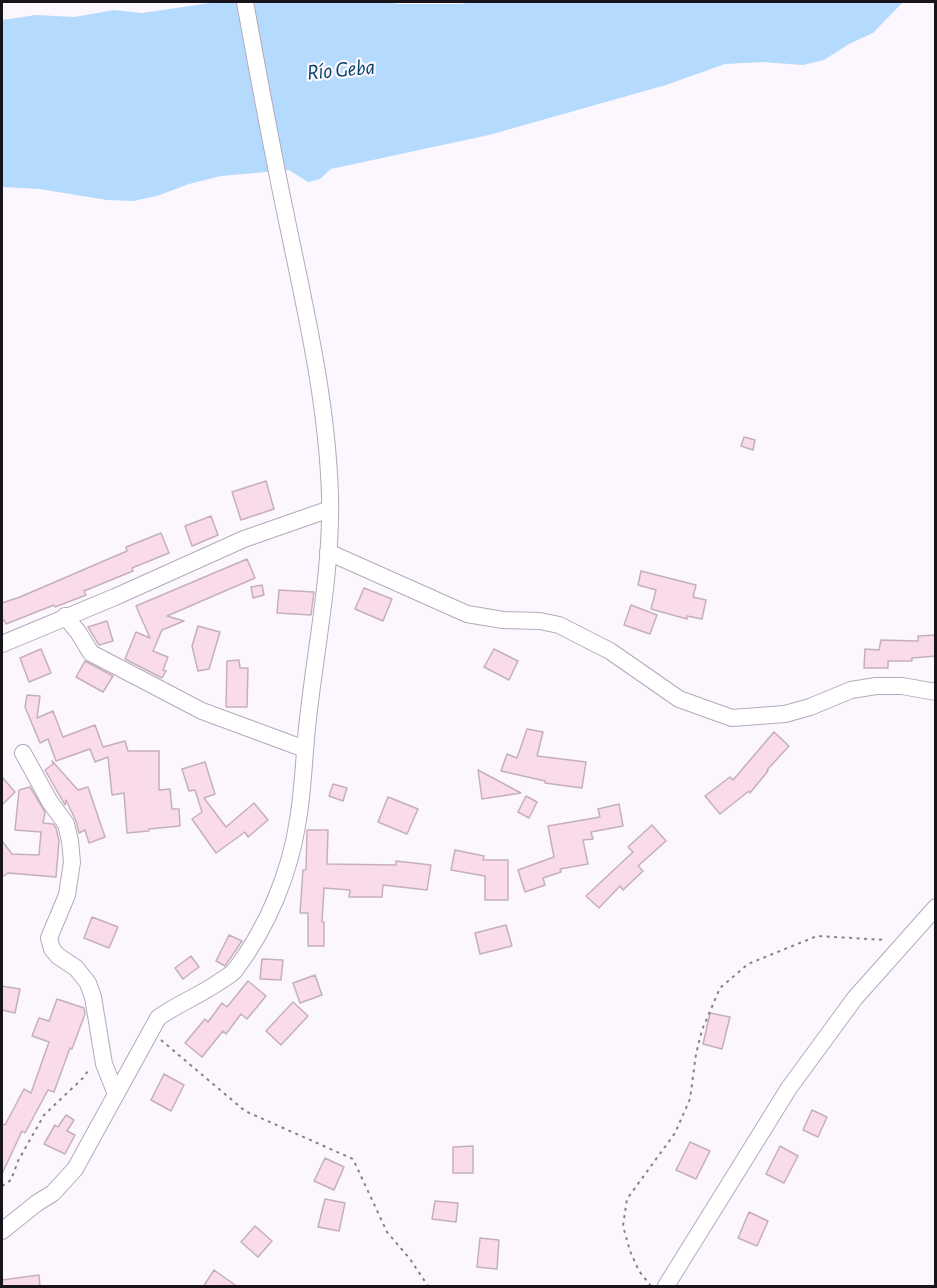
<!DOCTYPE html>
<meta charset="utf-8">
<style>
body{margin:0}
#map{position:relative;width:937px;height:1288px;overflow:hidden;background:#fcf7ff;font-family:"Alegreya Sans",sans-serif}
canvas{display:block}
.frame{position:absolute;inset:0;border:3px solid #18141b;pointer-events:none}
</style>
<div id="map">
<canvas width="937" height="1288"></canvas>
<div class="frame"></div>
</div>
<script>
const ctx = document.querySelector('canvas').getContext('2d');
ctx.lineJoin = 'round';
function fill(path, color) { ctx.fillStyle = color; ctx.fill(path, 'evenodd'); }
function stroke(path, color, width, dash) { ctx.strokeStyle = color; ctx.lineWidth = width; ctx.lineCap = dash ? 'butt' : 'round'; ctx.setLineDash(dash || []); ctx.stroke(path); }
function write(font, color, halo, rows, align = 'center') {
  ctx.font = font + ' "Alegreya Sans",sans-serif'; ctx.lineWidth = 4.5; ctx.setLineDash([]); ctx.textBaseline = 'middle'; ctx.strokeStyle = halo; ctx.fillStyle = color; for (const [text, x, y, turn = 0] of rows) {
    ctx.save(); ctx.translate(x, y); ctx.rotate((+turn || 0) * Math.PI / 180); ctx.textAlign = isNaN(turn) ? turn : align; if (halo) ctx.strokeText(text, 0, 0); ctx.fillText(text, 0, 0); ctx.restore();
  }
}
fill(new Path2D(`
 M217,2L317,3L386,2L399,4H461L473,2H903L873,33L849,44L824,60L803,65L762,62L725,64L666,85L489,135L331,169L320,179L308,182L289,170L221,176L189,184L157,196L133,201L107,200L39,189L2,187V20L36,15L74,17L114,10L142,13Z`), '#b4dbfe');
const building = new Path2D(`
 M744,437L755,440L753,450L741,446Z
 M266,481L274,509L241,520L232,492Z
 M211,516L218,535L192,546L185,526Z
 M161,533L169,553L132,568L133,571L84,591L86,595L55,607L54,605L6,624L4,620L2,621V603L20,597L127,551L126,547Z
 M247,559L255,578L167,616L184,621L162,630L153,651L168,657L163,670L166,671L162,678L125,659L136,632L150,638L136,606Z
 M641,571L696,585L693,597L706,600L702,619L687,616V619L651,609L656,590L638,585Z
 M262,585L264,595L253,598L251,587Z
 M364,588L392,599L383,621L355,609Z
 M279,590L314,592L311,615L277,613Z
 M631,605L657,615L650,634L624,625Z
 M107,621L113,641L99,645L88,627Z
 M198,626L220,632L209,669L198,671L192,646Z
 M936,635V656L912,658V661H888V668H864L865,649L879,650L881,640L918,641V636Z
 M41,649L51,673L29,682L20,658Z
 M494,649L518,661L509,680L484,667Z
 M239,660L240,668H248L247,707H226L227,661Z
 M85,661L113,676L103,692L76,677Z
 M27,695L40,696L37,718L53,711L63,737L95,725L103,747L125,741L128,751H159V790L170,789L172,809H179L180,826L149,829V831L127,833L124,793L112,795L108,757L95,762L90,749L56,761L48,739L40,743L25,707Z
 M527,729L543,732L537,756L586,762L582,788L545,783V781L501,771L507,754L517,758Z
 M774,732L789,746L767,770L768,771L750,793L749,791L720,814L705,796L730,777L733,780Z
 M52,761L78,790L88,787L105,837L89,843L85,830L79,833L76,821L66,800L65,805L45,770L53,764Z
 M205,762L215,794L204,798L226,827L254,803L268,820L248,837L245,832L216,853L192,819L202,812L195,790L189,791L182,769Z
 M478,770L521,793L482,799Z
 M2,777L15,792L2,805Z
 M333,784L347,788L343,801L329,796Z
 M30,787L45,812L43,823L53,824L56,828L59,841L56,877L8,873L2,877V841L12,854L39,855L41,832L15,830L19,790Z
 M526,796L537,802L529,818L518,812Z
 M388,797L418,809L407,834L378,822Z
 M619,804L623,826L591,832L593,839L583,840L588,864L560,869L561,872L543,878L545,885L525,892L518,870L554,857L548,826L600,817L598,809Z
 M652,825L666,841L638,866L643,871L623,890L620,886L599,908L586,896L633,852L628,847Z
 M307,830H328L327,864L396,865V861L431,865L427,890L383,885L382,897H349L350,890L324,888L322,922H324V946H308V913H300L303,870H306Z
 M455,850L484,856L483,860H508V900H485V876L451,870Z
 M92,917L118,927L109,948L84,938Z
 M506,925L512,946L480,954L475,933Z
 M229,935L242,941L225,966L216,961Z
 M191,956L199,967L183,979L175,968Z
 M262,959L283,960L281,980L260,979Z
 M315,975L322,995L300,1003L293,983Z
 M248,981L266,996L247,1019L241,1014L226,1034L223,1031L202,1057L185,1043L205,1019L208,1022L222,1003L227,1007Z
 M2,986L20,989L15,1013L2,1010Z
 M57,999L84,1008L85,1014L72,1049L70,1048L54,1092L48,1090L25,1133L22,1131L2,1174V1124L5,1125L24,1089L31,1093L49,1042L32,1036L39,1018L49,1021Z
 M293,1002L308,1016L281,1045L266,1031Z
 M710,1013L730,1017L722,1049L703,1044Z
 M164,1074L184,1085L171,1111L151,1100Z
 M812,1110L827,1117L818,1137L803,1130Z
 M66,1115L74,1120L67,1131L75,1135L65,1154L44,1144L55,1125L58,1127Z
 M690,1142L710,1151L696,1179L676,1170Z
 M473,1146V1173H453V1147Z
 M780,1146L798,1156L784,1183L766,1174Z
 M325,1158L344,1167L334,1190L314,1181Z
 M325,1199L345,1203L339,1231L318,1227Z
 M435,1201L458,1203L456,1222L432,1219Z
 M749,1212L768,1221L757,1246L738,1238Z
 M255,1226L272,1241L258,1257L241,1242Z
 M480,1238L499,1240L497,1269L477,1267Z
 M214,1270L238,1287H203Z
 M39,1275L40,1287H2V1280Z`);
fill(building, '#f9dbea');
stroke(building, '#c5b0ba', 1.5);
const minor = new Path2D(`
 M328,552L467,614L503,620L540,621L559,625L610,651L679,699L732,718L785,714L810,707L851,690L876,686H902L936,692
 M65,616L78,632L91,653L202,711L305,749
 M2,644L115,597L244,539L330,509
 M23,753L50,802L66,824L70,841L72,862L67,895L49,938L52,949L58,956L76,968L88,983L93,997L104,1064L116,1094
 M2,1231L37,1203L53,1193L75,1169L158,1018C177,1004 199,996 219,982C224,978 232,975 236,969C268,926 290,873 298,820C303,790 304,758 307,728C315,650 332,573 330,495C327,400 305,308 286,216C271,145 258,73 245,2
 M666,1286L789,1088L855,998L936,907`);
stroke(minor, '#b4a9bb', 18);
stroke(new Path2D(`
 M161,1040L245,1111L353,1159L387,1232L410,1259L428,1286
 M2,1186L11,1180L18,1161L44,1115L83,1078L90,1068
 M651,1286L639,1271L630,1251L623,1226L627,1199L675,1133L690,1099L696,1054L702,1030L720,988L748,964L817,936L886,940`), '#868189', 2, [3, 4.5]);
stroke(minor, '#fff', 16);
write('italic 22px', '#00426c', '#fcf7ff', [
 ["Río Geba",341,70,-5]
]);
</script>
